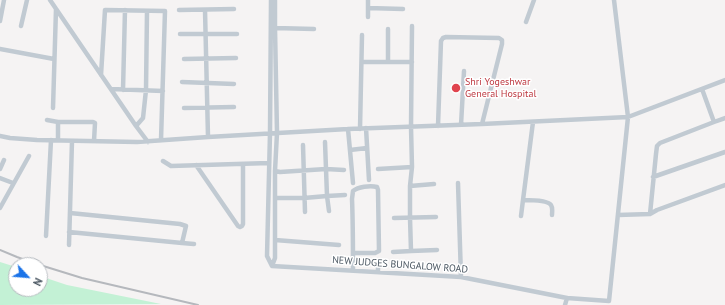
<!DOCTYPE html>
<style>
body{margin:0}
#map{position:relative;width:725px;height:305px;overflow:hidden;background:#f5f3f3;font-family:"PT Sans",sans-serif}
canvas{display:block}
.north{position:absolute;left:8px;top:257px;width:40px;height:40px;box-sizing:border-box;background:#fff;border:1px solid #b7bbc0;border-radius:50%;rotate:116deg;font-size:11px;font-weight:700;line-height:16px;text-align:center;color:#4a5661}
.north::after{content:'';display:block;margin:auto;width:14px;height:18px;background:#1a73e8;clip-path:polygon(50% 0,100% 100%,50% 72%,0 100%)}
</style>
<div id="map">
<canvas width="725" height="305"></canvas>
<div class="north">N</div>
</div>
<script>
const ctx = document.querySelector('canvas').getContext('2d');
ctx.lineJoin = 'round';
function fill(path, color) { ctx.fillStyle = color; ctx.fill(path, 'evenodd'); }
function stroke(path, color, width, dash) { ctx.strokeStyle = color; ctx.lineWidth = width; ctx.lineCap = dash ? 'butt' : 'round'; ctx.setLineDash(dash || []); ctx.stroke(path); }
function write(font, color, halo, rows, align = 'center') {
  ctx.font = font + ' "PT Sans",sans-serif'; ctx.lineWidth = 3; ctx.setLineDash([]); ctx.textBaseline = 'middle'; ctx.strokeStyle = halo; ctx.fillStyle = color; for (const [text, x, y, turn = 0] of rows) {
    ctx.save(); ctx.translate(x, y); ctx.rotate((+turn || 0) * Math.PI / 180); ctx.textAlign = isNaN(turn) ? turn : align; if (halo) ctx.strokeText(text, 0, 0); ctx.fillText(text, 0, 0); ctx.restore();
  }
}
fill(new Path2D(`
 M0,262L16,267V289H40V276L67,285L161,304L0,305Z`), '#c3f1d5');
stroke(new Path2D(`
 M50,0L136,126L148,142
 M271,0L270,133L267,256L272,266
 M368,0V17
 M368,8L403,9
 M179,10L234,9
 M205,10L208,137
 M0,21L4,0
 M526,22L534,0
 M21,26L27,0
 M275,28L314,29
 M180,34H237
 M0,49L54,59
 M184,59L236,58
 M362,62H412
 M388,62V29
 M101,75L105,10L165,11L161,140
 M182,82L234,84
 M111,89L163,91
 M123,90L125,10
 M53,108L56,9
 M184,108L234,107
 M47,120L58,122H93L95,123L94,141
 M533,122L523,200C530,200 548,200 551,205C553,208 552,212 552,215
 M714,122L725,118
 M461,125L464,71
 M136,126L143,118L146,90L147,11
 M438,126L441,41L443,38L446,37L499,38L502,40V44L482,124
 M366,128L369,180
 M348,129L353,183
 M360,129L362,35
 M0,136L10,138L37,140L137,142L208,137L348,129L482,124L628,117L725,80
 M58,140V122
 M325,142L326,169L344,170
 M303,145L305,212
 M350,150L367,148
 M163,161L171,166L269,163
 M196,165L238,226L240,227L242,226L243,224V164
 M0,169L4,160
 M378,169L412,167
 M275,171L280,172L326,169L327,196L304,198H275
 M653,177L725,152
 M0,178L13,183
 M458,183L461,277
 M410,186L434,184
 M0,208L29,156
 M329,211L327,196L345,195
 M650,214L656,154L657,146L660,143L714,122L702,89
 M618,215L650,214L657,210L725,185
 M521,216L523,200
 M394,218L436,217
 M69,232L182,243L186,226L180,224L70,213
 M46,236L51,140
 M275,240L339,245
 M182,243L194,244
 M69,245L72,141
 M411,251L437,250
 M393,252L411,251L410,218V186L412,167L411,127L412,26
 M353,253H375L379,251L378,190L377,187C370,185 358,187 353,191L352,199C353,223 353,246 353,270
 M378,260V272
 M272,266L461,277L567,298L609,301L628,117L614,0
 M272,266L275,258V171L277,133L275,28V0
 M565,305L567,298`), '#c1cad2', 4.5);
stroke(new Path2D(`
 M0,250L17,257L39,265
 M40,265L82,278L198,305`), '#b5b8bd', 2);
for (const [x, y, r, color] of [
 [456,88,5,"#e0444e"]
]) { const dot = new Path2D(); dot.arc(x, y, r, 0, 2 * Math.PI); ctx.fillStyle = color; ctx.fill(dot); stroke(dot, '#fff', 1.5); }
write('10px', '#be3a42', '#fff', [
 ["Shri Yogeshwar",465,82],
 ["General Hospital",465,94]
], 'left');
write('10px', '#4a5661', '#fff', [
 ["NEW JUDGES BUNGALOW ROAD",400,265,4]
]);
</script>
